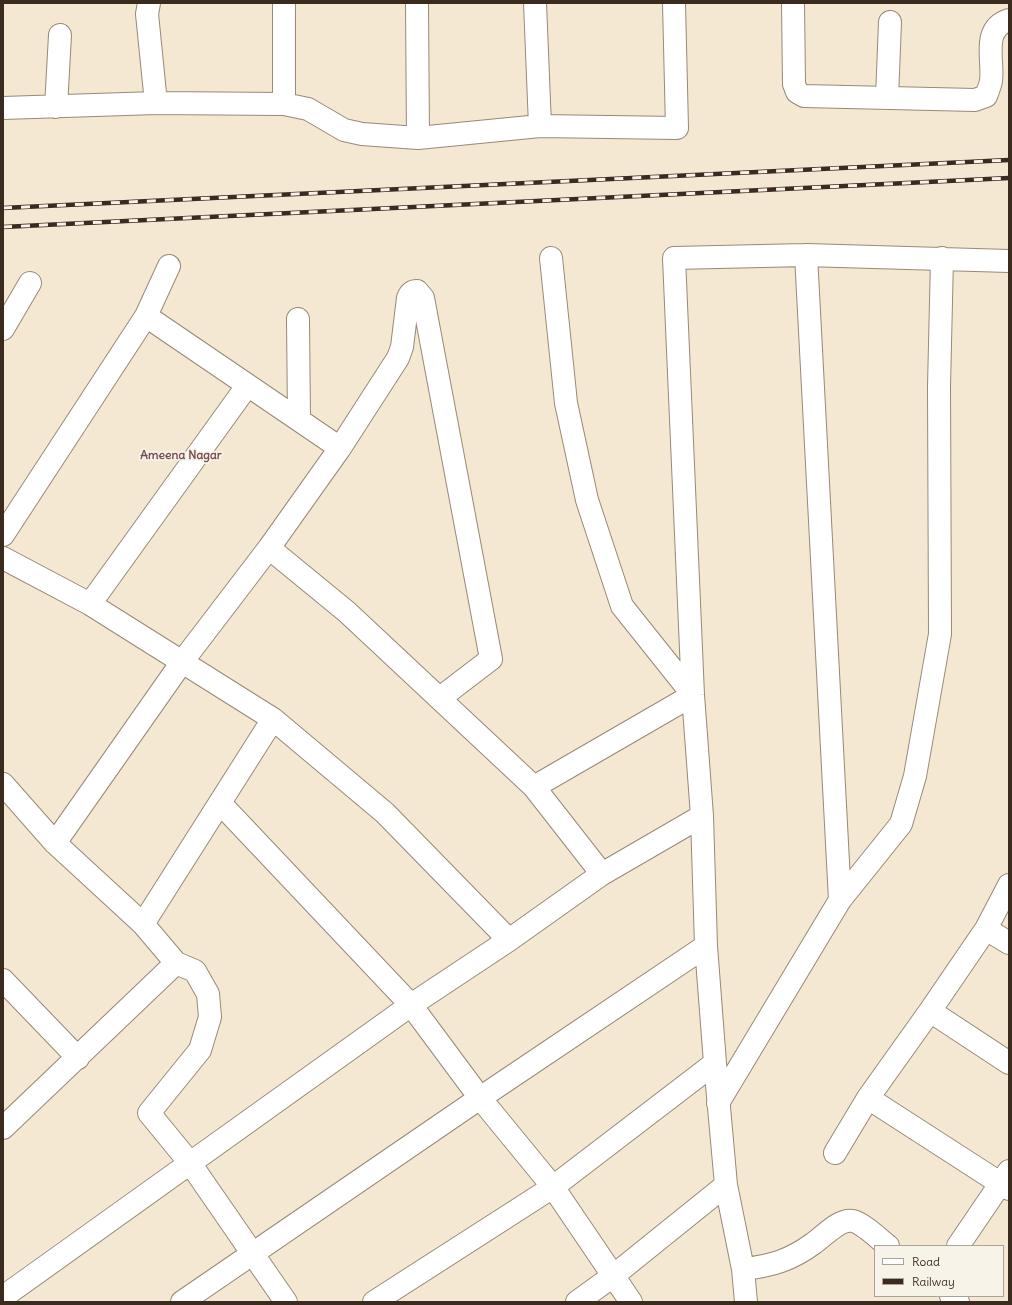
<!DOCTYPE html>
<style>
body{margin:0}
#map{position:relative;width:1012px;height:1305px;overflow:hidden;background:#f4e8d3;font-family:Delius,sans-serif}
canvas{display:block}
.frame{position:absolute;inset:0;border:4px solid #3b2a1e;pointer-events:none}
.legend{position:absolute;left:874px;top:1245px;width:130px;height:52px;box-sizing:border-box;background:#f7f3e8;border:1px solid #aca397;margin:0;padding:5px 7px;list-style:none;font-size:12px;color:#3b2a1e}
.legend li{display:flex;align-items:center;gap:8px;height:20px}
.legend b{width:20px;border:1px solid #aca397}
</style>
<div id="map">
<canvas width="1012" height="1305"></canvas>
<div class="frame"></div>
<ul class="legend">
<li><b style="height:5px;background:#fff"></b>Road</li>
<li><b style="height:5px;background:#3b2a1e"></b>Railway</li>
</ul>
</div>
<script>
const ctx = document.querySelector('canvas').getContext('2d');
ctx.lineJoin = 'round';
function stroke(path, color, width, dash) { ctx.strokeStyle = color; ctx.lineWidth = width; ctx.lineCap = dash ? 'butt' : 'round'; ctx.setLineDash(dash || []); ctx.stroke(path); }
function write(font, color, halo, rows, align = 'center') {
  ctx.font = font + ' Delius,sans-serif'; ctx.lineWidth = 3.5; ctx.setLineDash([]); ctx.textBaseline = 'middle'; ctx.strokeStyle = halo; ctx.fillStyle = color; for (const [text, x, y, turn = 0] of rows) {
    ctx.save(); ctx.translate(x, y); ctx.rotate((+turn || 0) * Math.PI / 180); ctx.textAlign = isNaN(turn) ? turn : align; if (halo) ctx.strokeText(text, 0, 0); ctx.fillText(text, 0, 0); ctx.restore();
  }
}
const minor = new Path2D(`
 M149,3L147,14L156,103
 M284,3V104
 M417,3L418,138
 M535,3L540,126
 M793,3L794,84L797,92L804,96L975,100L986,96C988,91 990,86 991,81C994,60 981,29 1009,20
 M887,98L890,22
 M56,107L60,35
 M3,108L156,103L284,104L308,109L344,130L362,134L418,138L540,126L677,128L674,3
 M146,316L340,448
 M298,319L299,420
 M3,329L30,283
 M3,535L146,316L169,266
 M269,548L347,612L534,787L602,874
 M3,558L90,604L273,719L385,813L509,940
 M90,604L247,386
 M3,784L55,843L143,924L176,963L195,971L208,994L210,1017L200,1050L149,1113L190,1163L286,1302
 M534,787L693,695L622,606L587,500L566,403L551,258
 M220,803L411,1005L480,1098L553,1187L631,1302
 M55,843L182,662L269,548L340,448L398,358L402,347L408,298C410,293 412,291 417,291L423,298L491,659L440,698
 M840,900L901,824L915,776L940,634L939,387L942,258
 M143,924L273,719
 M986,929L1009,943
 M3,980L78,1058
 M930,1011L1009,1063
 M868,1098L1009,1189
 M718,1103L840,900L806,255
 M3,1128L176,963
 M835,1153L868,1098L930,1011L986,929L1009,885
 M958,1246L1009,1171
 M743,1269C772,1266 791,1260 814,1243C824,1236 840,1218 853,1221C864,1224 879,1239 888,1246
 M951,1296L958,1302
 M3,1297L411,1005L509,940L602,874L702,816
 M182,1302L480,1098L706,946
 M374,1302L553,1187L715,1063
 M577,1302L613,1276L726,1185
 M746,1302L743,1269L726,1185L715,1063L706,946L702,816L693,695L674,258L806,255L1009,261`);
stroke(minor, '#988978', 24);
stroke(minor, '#fff', 22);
const rail = new Path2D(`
 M3,208L1009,160
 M3,227L1009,178`);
stroke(rail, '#3b2a1e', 4.5);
stroke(rail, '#f7f3e8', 3, [9]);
write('bold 12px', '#795052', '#f7f3e8', [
 ["Ameena Nagar",181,456]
]);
</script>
